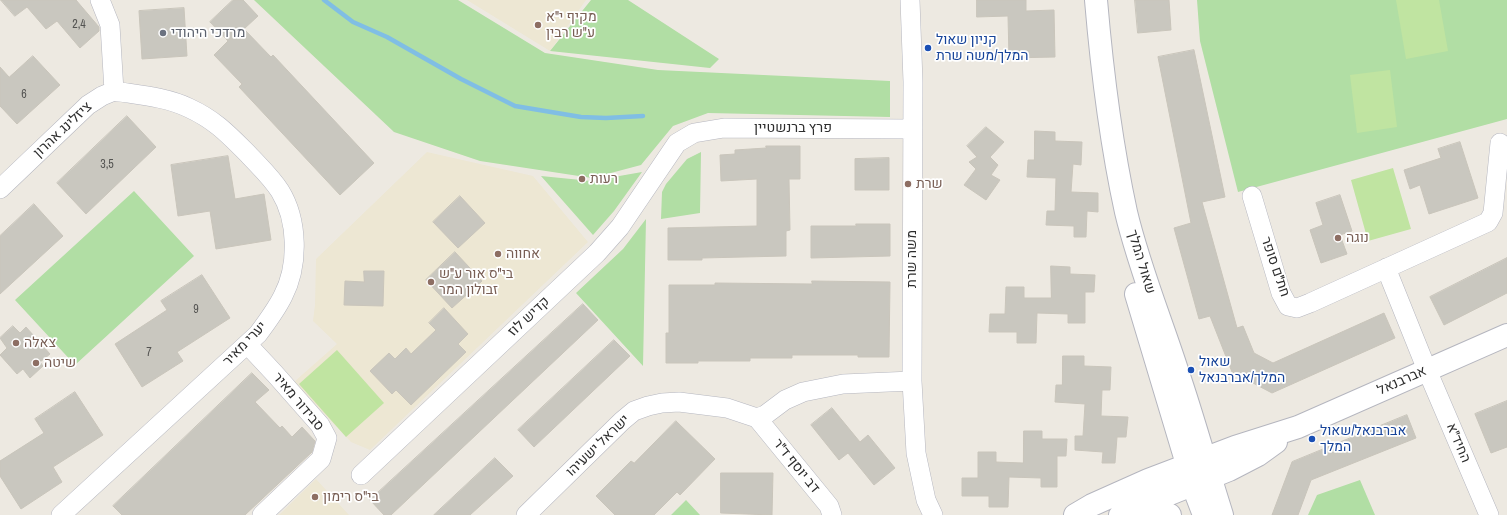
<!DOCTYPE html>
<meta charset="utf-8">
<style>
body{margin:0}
canvas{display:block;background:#ede9e1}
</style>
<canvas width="1507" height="515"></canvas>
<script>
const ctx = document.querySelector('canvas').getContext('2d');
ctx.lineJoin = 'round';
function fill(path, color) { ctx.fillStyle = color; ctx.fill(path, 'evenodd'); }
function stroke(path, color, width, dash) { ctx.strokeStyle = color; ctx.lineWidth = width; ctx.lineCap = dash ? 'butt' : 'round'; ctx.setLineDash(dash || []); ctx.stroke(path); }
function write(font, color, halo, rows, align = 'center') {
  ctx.font = font + ' "Archivo Narrow",Heebo,sans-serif'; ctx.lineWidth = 3.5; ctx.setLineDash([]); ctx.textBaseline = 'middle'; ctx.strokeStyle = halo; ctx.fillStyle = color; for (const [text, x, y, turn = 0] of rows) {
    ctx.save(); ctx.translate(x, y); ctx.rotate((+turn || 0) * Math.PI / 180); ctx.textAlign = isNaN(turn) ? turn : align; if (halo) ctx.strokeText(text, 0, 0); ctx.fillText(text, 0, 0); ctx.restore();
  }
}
fill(new Path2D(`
 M467,0H586L550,51Z
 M427,152L533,176L588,242L370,450L351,442L294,382L337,344L313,321L315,305L316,259Z
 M316,479L349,515H279Z`), '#ede7d3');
fill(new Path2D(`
 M254,0H458L545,53L658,70L890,81V117L708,113L673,126L641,165L592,178L480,161L394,132Z
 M591,0H628L719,59L710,68L550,51Z
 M1197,0H1507V119L1238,192L1200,41Z
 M701,152L700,213L661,219L662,192L666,184L687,159Z
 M642,172L614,211L593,235L541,176L591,181Z
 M134,191L194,256L75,365L15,300Z
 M646,219L643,366L576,293L623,249Z
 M1360,480L1375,515H1308L1317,495Z
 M686,500L700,515H671Z`), '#b1dea4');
fill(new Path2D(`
 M1396,0H1439L1448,51L1406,59Z
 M1390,70L1397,127L1357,133L1350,75Z
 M1393,168L1411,229L1368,241L1351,180Z
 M337,350L384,403L346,437L299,384Z`), '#c0e4a1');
stroke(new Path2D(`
 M324,0L353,22L387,37L461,79L515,106L581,117L606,118L643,116`), '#80bee4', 4.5);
const building = new Path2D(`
 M1,0H76L99,27V31L80,48L57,21L46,29L27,7L15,16Z
 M233,0H243L258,16L244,29L271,57L273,55L374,163L340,195L239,87L242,84L214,55L228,41L210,22Z
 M977,0H1026V11L1054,10L1055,57L1009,58L1008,16L977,17Z
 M1135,0H1169L1171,30L1138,33Z
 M184,8L187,56L142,59L139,11Z
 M1194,50L1225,197L1202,202L1237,328L1243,326L1254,353L1273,363L1384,313L1395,338L1272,393L1232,372L1210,316L1199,319L1174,228L1191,223L1158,57Z
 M33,56L60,85L17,124L0,106V67L9,77Z
 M127,116L156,147L86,214L57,183Z
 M986,127L1004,142L990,157L998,165L991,175L1000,180L986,200L964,185L976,169L969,162L977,157L967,146Z
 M1035,131L1055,132V141L1082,142L1081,165L1073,164L1071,192L1098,193V212L1087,211L1086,237H1074V226L1046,225L1047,211H1055L1056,178L1027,177L1028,160H1034Z
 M1460,142L1478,198L1429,214L1420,185L1410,189L1404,170L1441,158L1438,149Z
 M766,146H800V179H789L790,230L786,231V256L702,258V260H668V228L757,226V179L721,181L720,155L735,154V150L766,148Z
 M228,156L235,199L264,194L271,240L216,249L210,211L178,216L171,165Z
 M889,158V190H855V159Z
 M1340,195L1352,231L1340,235L1347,254L1321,263L1310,230L1323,225L1316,203Z
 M460,196L485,223L458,248L433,222Z
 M34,204L63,236L0,294V236Z
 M856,224H890V256L811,258V226H856Z
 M455,252L482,281L452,308L426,280Z
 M1507,258V293L1444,325L1430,297Z
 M1051,266L1070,267V274L1095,275L1094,292H1085V323H1068V314L1037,313L1036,343H1017V332H989L990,314H1005L1006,287H1024V298H1051Z
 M364,271H384L383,306L344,305L345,281L364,282Z
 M202,275L230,318L177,352L183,361L142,387L115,344L167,310L161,301Z
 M812,281L890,282L889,357H858V355H792V358H750V361H698V363H666V333H669V285H715V283L812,284Z
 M583,304L598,320L391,515H384L370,500Z
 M444,308L468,334L458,344L466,352L411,405L396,390L392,394L370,371L389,353L395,359L406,348L411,354L436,330L429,323Z
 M13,326L20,333L26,327L50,354L40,362L43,366L30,378L23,369L17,374L0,355L7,348L0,338Z
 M614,340L630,356L534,447L518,430Z
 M1063,356H1084V366L1111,367L1110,390H1102L1101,416L1128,417L1126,437H1117L1115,463H1102L1103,452L1075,450V436H1083L1085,404L1055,402L1056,385H1062Z
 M252,373L269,390L255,402L280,428L282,426L292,437L302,427L315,441L312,452L245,515H122L113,506Z
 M75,392L103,435L53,467L62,482L21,509L0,476V461L44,433L35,419Z
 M1507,401V447L1491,453L1475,414Z
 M832,408L860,442L868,435L895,468L874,485L848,453L839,460L811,425Z
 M1407,415L1416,438L1311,480L1298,515H1272L1292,462Z
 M676,421L715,459L680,495L677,492L654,515H615L596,496L631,461L634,463Z
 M1024,431H1042V439H1067L1066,456H1057V487H1041V478L1009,477L1008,507H989V496H962V478H978V452H996V462L1023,463Z
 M495,458L513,476L481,505L470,515H434Z
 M721,473H773L772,515L721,513Z`);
fill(building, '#c9c7bf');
stroke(building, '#c9c5bb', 1);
const street = new Path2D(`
 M910,0L913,82L912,381L916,453L926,500L933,515
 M0,189L88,105L102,96L114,91L110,25L100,0
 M1252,196L1281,293L1288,306L1297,308L1310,303L1488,222L1493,213L1500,143
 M1386,268L1427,370L1489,515
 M247,344L275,374L320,425L327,438L321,459L262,515
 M757,418L829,506L832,515
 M361,475L597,253L620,227L677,143L694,133L724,128L912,129
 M61,515L258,334C267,322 276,310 283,296C299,265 298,220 280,191C271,177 259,166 248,154C228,134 215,120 189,108C166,97 139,95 114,91
 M526,515L622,421L634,411L648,406L662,403L679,402L727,408L757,418L765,415L785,400L803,392L843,384L912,381`);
const secondary = new Path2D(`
 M1096,0C1102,71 1111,143 1126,212C1139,267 1161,320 1178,373C1194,420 1207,468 1222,515
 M1136,294L1196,494L1204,515
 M1133,513L1144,512L1170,515
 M1075,515L1092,505L1148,480L1235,447L1298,427L1507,335
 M1120,515L1145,504L1229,470L1258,455L1276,442`);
stroke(street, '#b5b6bf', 20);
stroke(secondary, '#b5b6bf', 24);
stroke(street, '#fff', 19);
stroke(secondary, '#fff', 22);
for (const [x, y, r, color] of [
 [538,25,4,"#8d6e63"],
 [163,33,4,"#6b7280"],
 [928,48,4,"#1a4fb4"],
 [582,179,4,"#8d6e63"],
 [908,184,4,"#8d6e63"],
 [1338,238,4,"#8d6e63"],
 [498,254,4,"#8d6e63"],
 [431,282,4,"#8d6e63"],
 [16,343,4,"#8d6e63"],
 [36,363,4,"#8d6e63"],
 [1191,370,4,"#1a4fb4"],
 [1312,439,4,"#1a4fb4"],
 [315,497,4,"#8d6e63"]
]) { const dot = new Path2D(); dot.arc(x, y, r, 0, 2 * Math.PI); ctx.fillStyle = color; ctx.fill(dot); stroke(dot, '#fff', 1.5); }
write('12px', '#545452', null, [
 ["2,4",79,25],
 ["6",24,95],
 ["3,5",107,165],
 ["9",196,310],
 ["7",149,353]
]);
write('14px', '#785e54', '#fff', [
 ["מקיף י\"א",546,17],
 ["ע\"ש רבין",546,33],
 ["רעות",590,179],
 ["שרת",916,184],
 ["נוגה",1346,238],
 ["אחווה",506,254],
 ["בי\"ס אור ע\"ש",439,274],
 ["זבולון המר",439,290],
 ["צאלה",24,343],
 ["שיטה",44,363],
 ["בי\"ס רימון",323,497]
], 'left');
write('14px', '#5b616d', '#fff', [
 ["מרדכי היהודי",171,33]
], 'left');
write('14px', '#164399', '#fff', [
 ["קניון שאול",936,40],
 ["המלך/משה שרת",936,56],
 ["שאול",1199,362],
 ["המלך/אברבנאל",1199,378],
 ["אברבנאל/שאול",1320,431],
 ["המלך",1320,447]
], 'left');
write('14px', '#2d2d2d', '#fff', [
 ["פרץ ברנשטיין",793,128],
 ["ציזלינג אהרון",63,130,-43],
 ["משה שרת",912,259,-90],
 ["שאול המלך",1141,262,73],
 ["חת\"ם סופר",1275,267,71],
 ["קדיש לוז",529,317,-43],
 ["יערי מאיר",245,344,-46],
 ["אברבנאל",1402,381,-24],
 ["סבידור מאיר",298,402,50],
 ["החיד\"א",1458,443,67],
 ["ישראל ישעיהו",598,446,-44],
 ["דב יוסף ד\"ר",796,466,51]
]);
</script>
